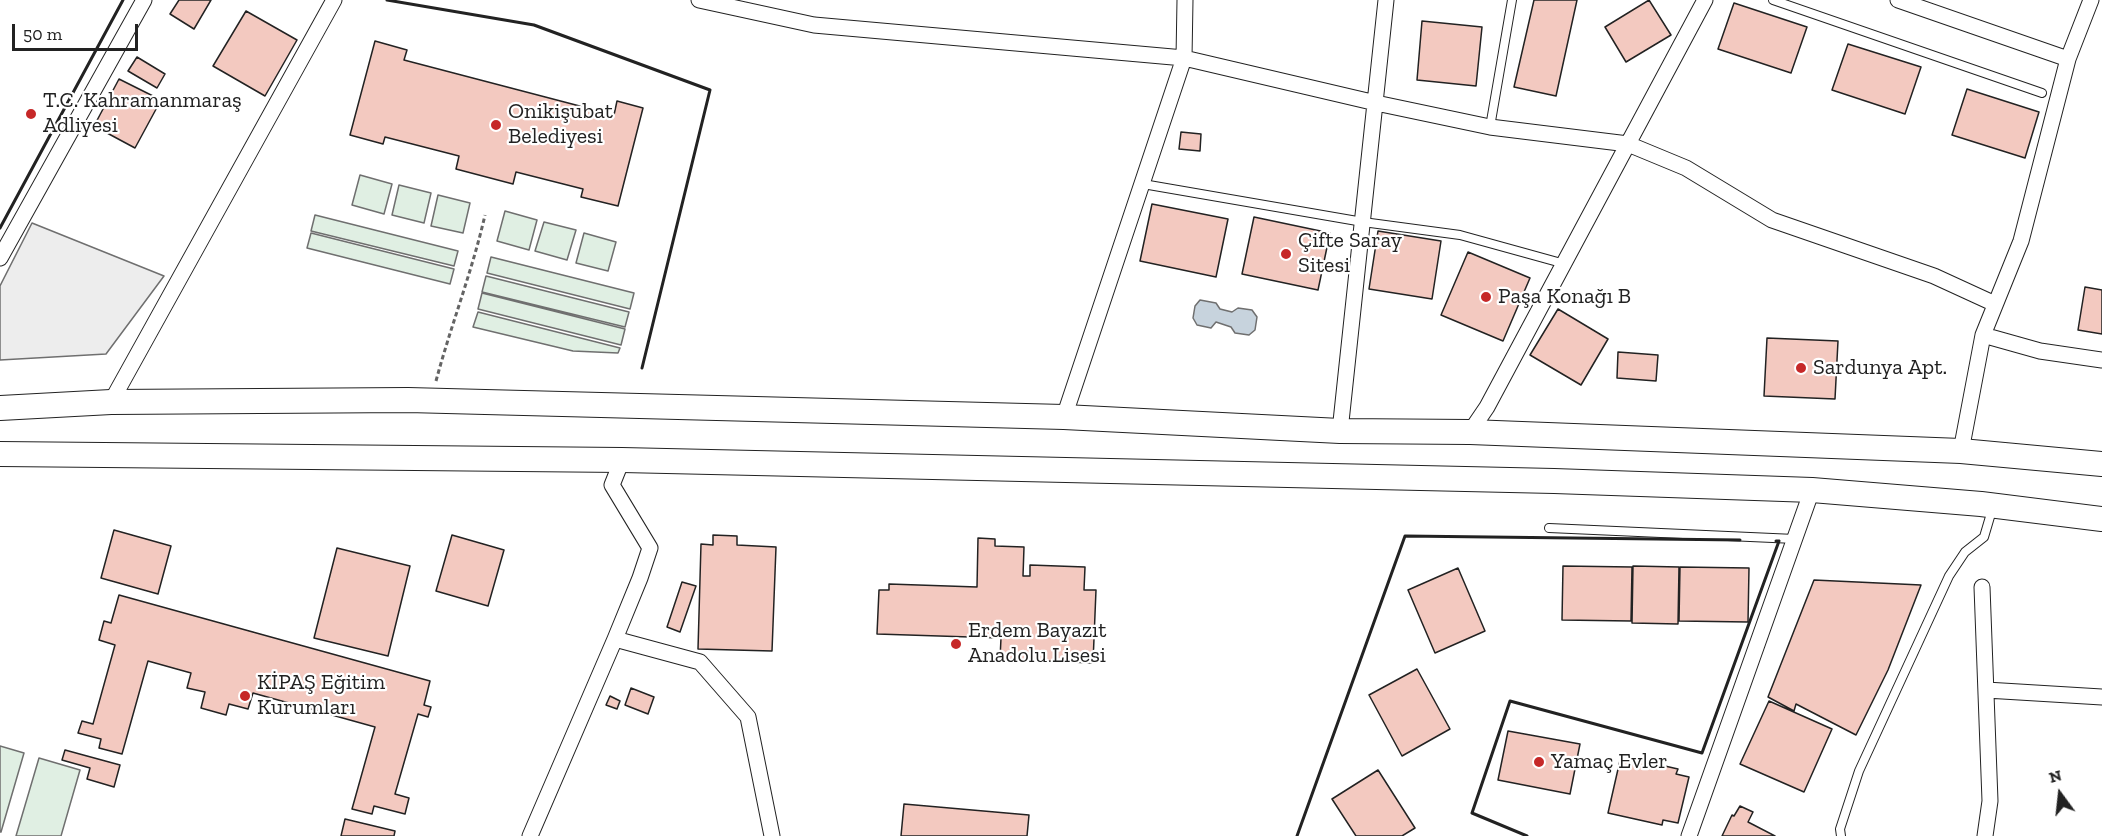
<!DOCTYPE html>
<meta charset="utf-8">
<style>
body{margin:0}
#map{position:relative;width:2102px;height:836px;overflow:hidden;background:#fff;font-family:"Zilla Slab",serif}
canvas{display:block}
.north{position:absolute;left:2030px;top:764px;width:60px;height:60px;-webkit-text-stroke:4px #fff;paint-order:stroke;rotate:345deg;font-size:16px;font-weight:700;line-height:24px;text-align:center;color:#222}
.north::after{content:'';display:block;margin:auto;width:21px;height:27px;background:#222;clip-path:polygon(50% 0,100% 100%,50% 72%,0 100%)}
.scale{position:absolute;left:12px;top:24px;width:126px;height:27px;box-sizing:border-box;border:3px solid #222;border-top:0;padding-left:8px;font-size:18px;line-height:21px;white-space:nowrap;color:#222;-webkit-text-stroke:4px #fff;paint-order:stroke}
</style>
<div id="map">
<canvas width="2102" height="836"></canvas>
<div class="north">N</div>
<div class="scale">50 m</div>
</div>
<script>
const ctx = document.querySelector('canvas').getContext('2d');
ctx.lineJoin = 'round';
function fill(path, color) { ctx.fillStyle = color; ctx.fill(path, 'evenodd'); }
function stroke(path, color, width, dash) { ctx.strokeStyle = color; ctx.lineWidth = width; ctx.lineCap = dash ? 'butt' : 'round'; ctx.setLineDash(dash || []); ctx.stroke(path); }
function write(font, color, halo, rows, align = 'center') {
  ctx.font = font + ' "Zilla Slab",serif'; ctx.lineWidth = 4.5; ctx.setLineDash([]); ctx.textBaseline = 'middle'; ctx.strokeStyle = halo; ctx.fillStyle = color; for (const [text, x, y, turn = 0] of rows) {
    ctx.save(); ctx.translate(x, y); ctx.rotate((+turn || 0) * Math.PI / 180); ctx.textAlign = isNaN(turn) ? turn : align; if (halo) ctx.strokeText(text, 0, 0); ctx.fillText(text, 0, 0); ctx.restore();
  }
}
const green = new Path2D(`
 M360,175L392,184L384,214L352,205Z
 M399,185L431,193L424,223L392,215Z
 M438,195L470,203L463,233L431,226Z
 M505,211L537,220L529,250L497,241Z
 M315,215L458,251L454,266L311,231Z
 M544,222L576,230L567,260L535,251Z
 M311,233L454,269L450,284L307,248Z
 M584,233L616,242L608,271L576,263Z
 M491,257L634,293L630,309L487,273Z
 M486,276L629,312L625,327L482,292Z
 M482,293L625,329L621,345L478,309Z
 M478,312L620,348L618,353L573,351L473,327Z
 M0,746L24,753L1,832H0Z
 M39,758L80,770L61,836H16Z`);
fill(green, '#e0efe3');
stroke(green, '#6f6f6f', 1.5);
const parking = new Path2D(`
 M32,223L164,276L106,354L0,360V286Z`);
fill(parking, '#ededed');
stroke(parking, '#6f6f6f', 1.5);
const water = new Path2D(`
 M1200,300L1216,303L1220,309L1232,312L1238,308L1252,310L1257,317L1255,330L1249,335L1235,333L1231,327L1216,322L1211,328L1197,325L1193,318L1195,306Z`);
fill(water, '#c7d3dd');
stroke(water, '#6f6f6f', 1.5);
const building = new Path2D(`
 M179,0H211L194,29L170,14Z
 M1534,0H1577L1556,96L1514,87Z
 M1649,0L1671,35L1626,62L1605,27Z
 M1734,3L1807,27L1791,73L1718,49Z
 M246,11L297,40L265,96L213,66Z
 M1422,21L1482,27L1476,86L1417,80Z
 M375,41L407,50L404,60L614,115L617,101L643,108L618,206L581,197L583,189L516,172L513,184L456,169L459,156L385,137L383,144L350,135Z
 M1848,44L1921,67L1905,114L1832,90Z
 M137,57L165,74L157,88L128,71Z
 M119,79L161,100L135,148L94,126Z
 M1967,89L2039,112L2025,158L1952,135Z
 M1181,132L1201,134L1200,151L1179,149Z
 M1152,204L1228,219L1216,277L1140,261Z
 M1254,217L1330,233L1318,290L1242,274Z
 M1378,231L1441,241L1432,299L1369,289Z
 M1468,252L1530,278L1503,341L1441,315Z
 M2085,287L2102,290V334L2078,330Z
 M1558,309L1608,339L1581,385L1530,355Z
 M1767,338L1838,341L1835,399L1764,396Z
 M1618,352L1658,355L1656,381L1617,378Z
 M114,530L171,546L158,594L101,578Z
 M452,535L504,550L488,606L436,591Z
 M713,535L737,536V545L776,547L772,651L698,649L701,544L713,545Z
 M978,538L995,539V546L1024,547L1023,576H1030V565L1085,567L1084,590H1096L1093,663L1000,659L1001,638L877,634L879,590H889V584L977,587Z
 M337,548L410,566L388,656L314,638Z
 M1563,566L1632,567L1631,621L1562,620Z
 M1633,566L1679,567L1678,624L1632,623Z
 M1680,567L1749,568L1748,622L1679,621Z
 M1458,568L1485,631L1435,653L1408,590Z
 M1814,580L1921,585L1888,670L1856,735L1796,704L1794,711L1768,697Z
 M682,582L696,586L680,632L667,627Z
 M119,595L430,681L424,705L431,707L428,717L418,714L395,794L409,798L405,814L374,806L372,814L352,809L375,727L253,693L248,709L229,704L226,715L201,708L205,692L187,688L191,673L148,661L122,754L99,748L101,739L78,733L82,721L93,724L115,645L99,640L104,621L111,623Z
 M1417,669L1450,729L1402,756L1369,695Z
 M631,688L654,697L648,714L625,705Z
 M610,696L620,701L617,709L606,705Z
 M1769,701L1832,729L1804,792L1740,764Z
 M1508,731L1580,744L1570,794L1498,780Z
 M65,750L120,765L114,787L87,779L90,768L62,760Z
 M1621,756L1678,769L1676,774L1689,777L1678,823L1663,820L1662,825L1608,813Z
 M1378,770L1415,828L1402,836H1356L1332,799Z
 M904,804L1029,815L1027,836H901Z
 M1740,806L1753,812L1748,822L1775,836H1722L1732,815L1734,816Z
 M345,819L395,831L394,836H341Z`);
fill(building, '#f3c9c0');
stroke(building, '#222', 1.5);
const lane = new Path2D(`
 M1773,0L2042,93
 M1490,127L1512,0
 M1143,184L1363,222L1460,235L1565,264
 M1549,528L1795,539
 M1841,836L1840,829L1859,771L1949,576L1965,552L1984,537L1992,510`);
const street = new Path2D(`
 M699,0L814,25L1184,58L1376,103L1490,127L1628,144L1686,168L1772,220L1934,276L1995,304
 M1898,0L2068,59
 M0,258L144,0
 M1983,335L2040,351L2102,360
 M111,402L334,0
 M1064,417L1184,58L1185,0
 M1340,431L1386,0
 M1470,432L1487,407L1705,0
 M1961,451L1983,335L2021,241L2068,59L2091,0
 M1982,587L1990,801L1985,836
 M615,639L700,662L748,717L772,836
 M1986,690L2102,697
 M530,836L615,639L640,578L650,548L612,485L622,460
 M1689,836L1812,490`);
const primary = new Path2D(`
 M0,408L111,402L408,400L1064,417L1340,431L1470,432L1961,451L2102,464
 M0,454L622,460L1554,481L1812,490L1981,504L2102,519`);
stroke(lane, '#222', 10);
stroke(street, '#222', 17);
stroke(primary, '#222', 26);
stroke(new Path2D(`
 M436,381C451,325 472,272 485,215`), '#646464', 3, [4.5, 3]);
stroke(lane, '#fff', 8);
stroke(street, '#fff', 15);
stroke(primary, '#fff', 24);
stroke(new Path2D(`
 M387,0L534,25L710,90L642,368
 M0,228L123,0
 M1297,836L1405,536L1740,540
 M1527,836L1472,813L1510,701L1702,753L1779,541H1776`), '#222', 3);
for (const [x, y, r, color] of [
 [31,114,6,"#c62828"],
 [496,125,6,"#c62828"],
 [1286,254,6,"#c62828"],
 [1486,297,6,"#c62828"],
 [1801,368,6,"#c62828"],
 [956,644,6,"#c62828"],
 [245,696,6,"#c62828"],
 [1539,762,6,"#c62828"]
]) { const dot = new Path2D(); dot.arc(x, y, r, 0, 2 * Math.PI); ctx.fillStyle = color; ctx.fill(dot); stroke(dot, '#fff', 2); }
write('22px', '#222', '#fff', [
 ["T.C. Kahramanmaraş",43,101],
 ["Adliyesi",43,126],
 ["Onikişubat",508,112],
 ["Belediyesi",508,137],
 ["Çifte Saray",1298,241],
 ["Sitesi",1298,266],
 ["Paşa Konağı B",1498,297],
 ["Sardunya Apt.",1813,368],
 ["Erdem Bayazıt",968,631],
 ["Anadolu Lisesi",968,656],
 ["KİPAŞ Eğitim",257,683],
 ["Kurumları",257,708],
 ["Yamaç Evler",1551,762]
], 'left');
</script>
